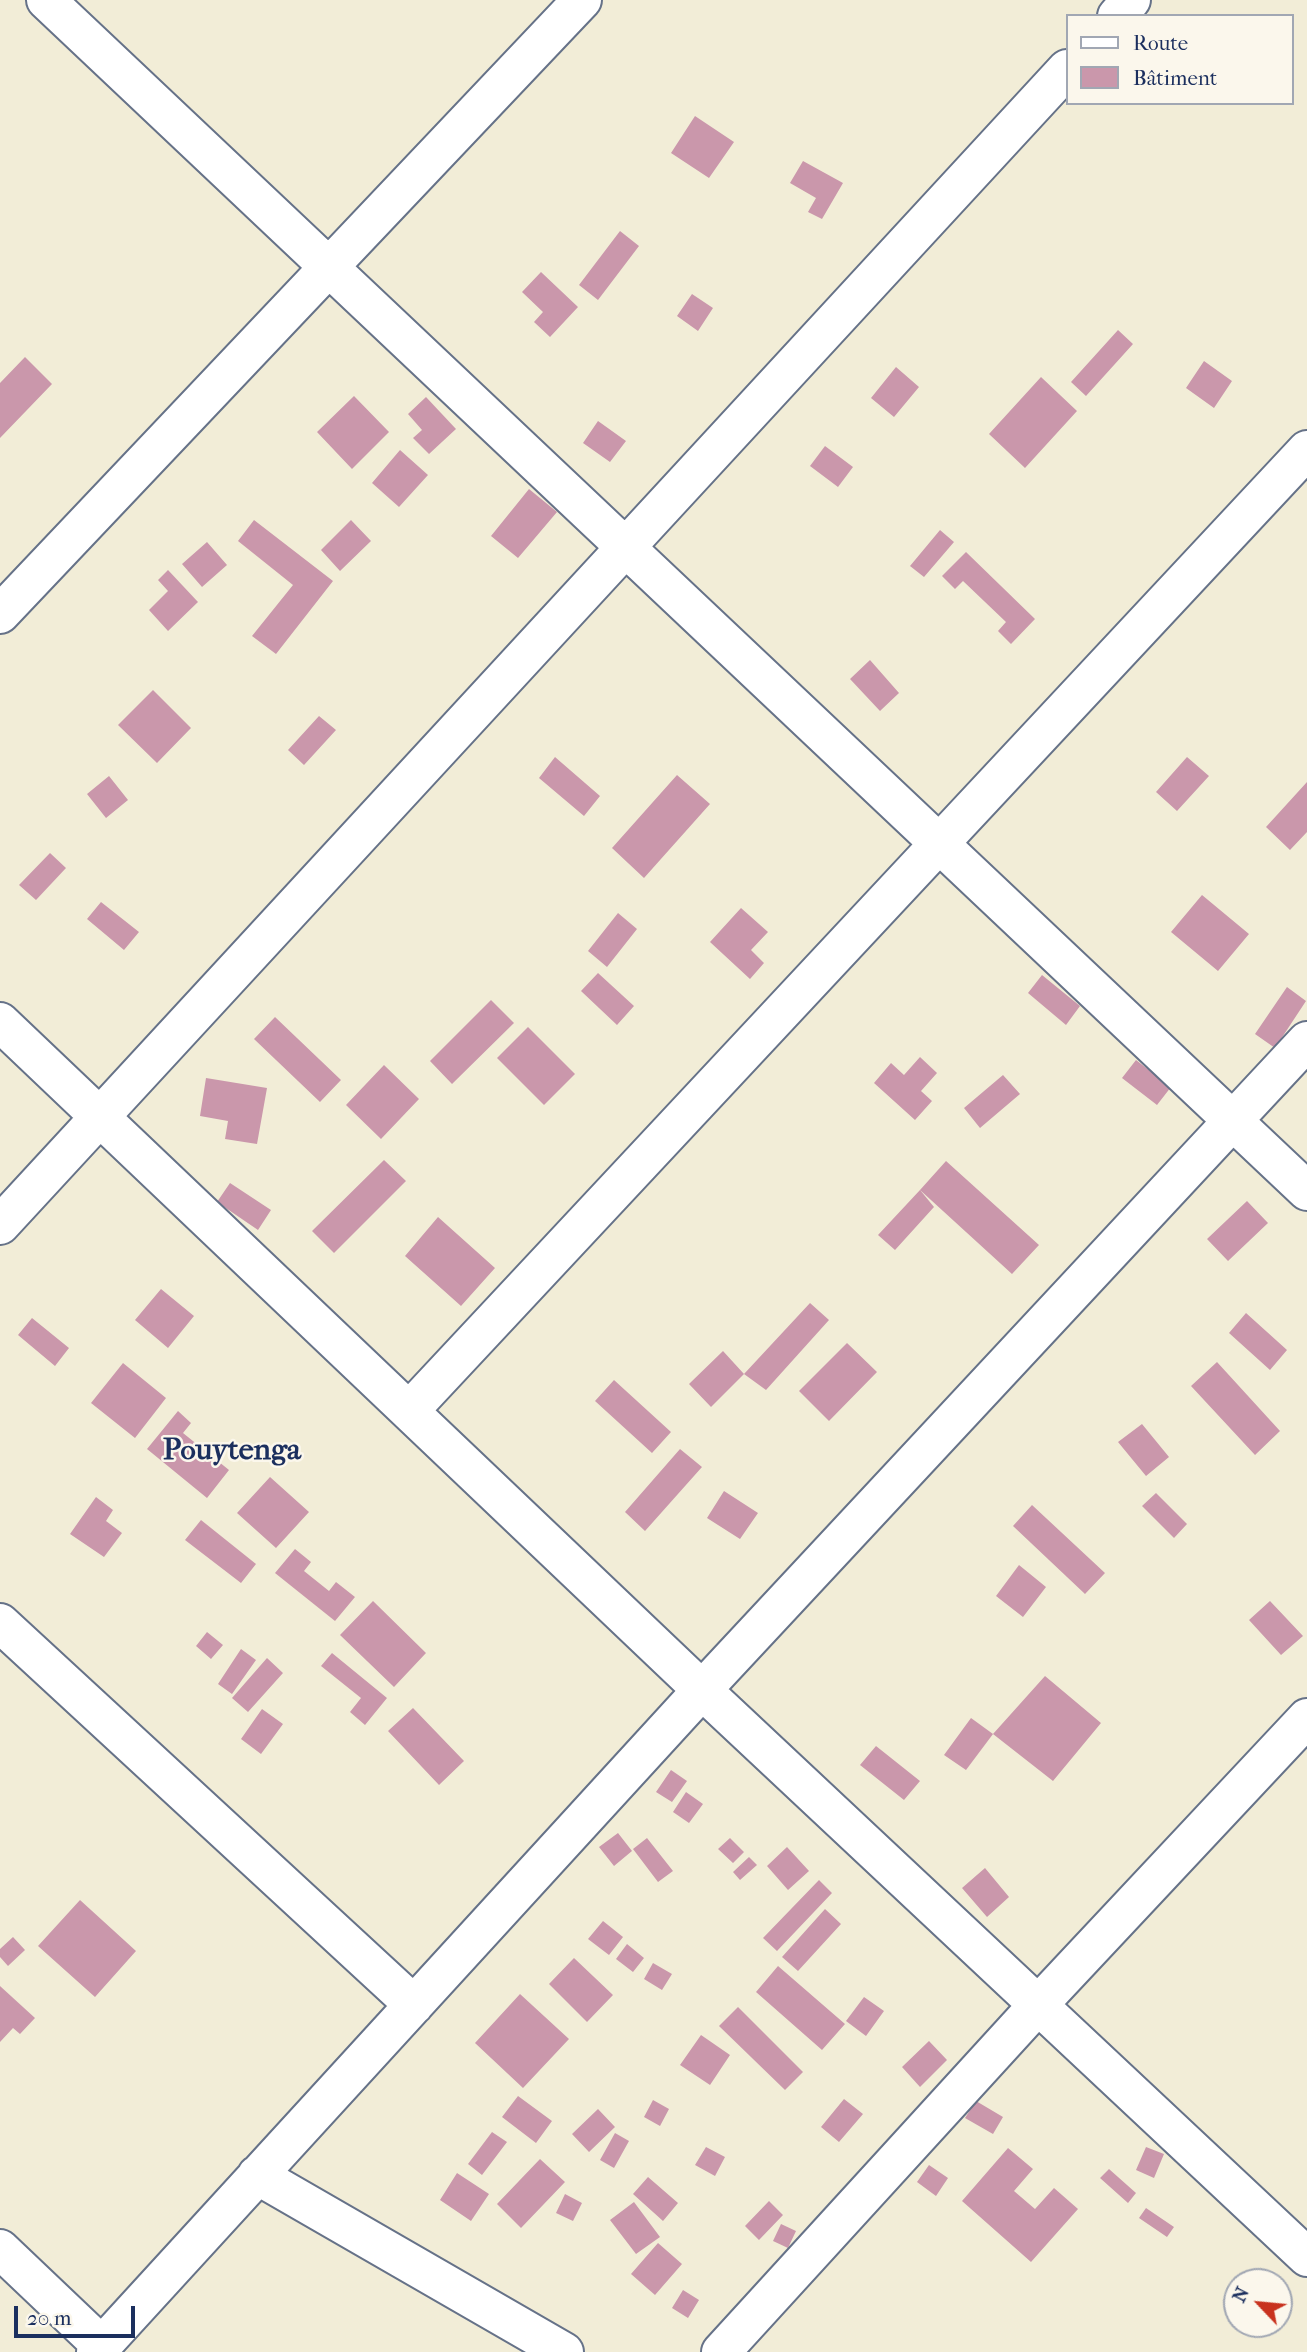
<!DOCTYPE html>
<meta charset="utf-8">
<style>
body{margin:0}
#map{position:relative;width:1307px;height:2352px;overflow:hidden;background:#f2edd7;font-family:"IM FELL French Canon",serif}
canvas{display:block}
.legend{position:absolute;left:1066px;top:14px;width:228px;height:91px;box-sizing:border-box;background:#fbf7ec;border:2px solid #a1a7b3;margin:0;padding:9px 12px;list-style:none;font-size:21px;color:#1b2f5e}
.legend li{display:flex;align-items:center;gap:14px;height:35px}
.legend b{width:35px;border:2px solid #a1a7b3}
.north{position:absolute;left:1223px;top:2268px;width:70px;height:70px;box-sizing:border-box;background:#fbf7ec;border:2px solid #a1a7b3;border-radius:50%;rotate:296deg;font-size:19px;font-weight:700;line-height:28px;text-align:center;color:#1b2f5e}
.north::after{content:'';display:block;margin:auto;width:24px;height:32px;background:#c8321e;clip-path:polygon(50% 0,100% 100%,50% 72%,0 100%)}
.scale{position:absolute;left:14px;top:2306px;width:121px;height:32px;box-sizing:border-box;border:4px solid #1b2f5e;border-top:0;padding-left:9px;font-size:21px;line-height:24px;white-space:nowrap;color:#1b2f5e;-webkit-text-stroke:5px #fbf7ec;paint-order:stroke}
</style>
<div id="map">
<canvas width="1307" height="2352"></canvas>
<ul class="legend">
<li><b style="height:9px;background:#fff"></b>Route</li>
<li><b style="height:19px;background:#ca97ab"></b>Bâtiment</li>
</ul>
<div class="north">N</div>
<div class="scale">20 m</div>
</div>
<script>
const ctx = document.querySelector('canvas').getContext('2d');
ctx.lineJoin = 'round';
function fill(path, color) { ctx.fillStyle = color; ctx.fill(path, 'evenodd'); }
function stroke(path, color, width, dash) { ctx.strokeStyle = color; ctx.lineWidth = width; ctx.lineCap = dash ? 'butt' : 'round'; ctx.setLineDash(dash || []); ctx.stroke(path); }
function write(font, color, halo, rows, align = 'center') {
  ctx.font = font + ' "IM FELL French Canon",serif'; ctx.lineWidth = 5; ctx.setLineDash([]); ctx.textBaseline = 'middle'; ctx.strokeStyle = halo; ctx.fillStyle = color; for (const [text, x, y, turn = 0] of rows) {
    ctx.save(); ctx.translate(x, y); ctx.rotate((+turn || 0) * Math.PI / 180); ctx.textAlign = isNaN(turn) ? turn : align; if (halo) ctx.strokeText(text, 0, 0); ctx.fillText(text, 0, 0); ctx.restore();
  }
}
fill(new Path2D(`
 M695,116L734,142L709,178L671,153Z
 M803,161L843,183L822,219L808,212L816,198L790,183Z
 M620,231L639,246L598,300L579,285Z
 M541,272L578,307L550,337L534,322L543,312L522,292Z
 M692,294L713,308L698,331L677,316Z
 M1118,330L1133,344L1086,396L1071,382Z
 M25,357L52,384L0,438V383Z
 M1204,361L1232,381L1214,408L1186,388Z
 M896,367L919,387L894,417L871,398Z
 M1041,377L1077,411L1025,468L989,434Z
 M354,396L389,432L352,469L317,432Z
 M426,397L456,429L429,454L413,438L422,430L408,414Z
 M598,421L626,441L610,462L583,443Z
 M825,446L853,467L838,487L810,466Z
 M400,450L428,475L399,507L372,483Z
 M529,489L557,512L518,558L491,536Z
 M254,520L333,581L276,654L252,636L293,585L238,541Z
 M351,520L371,541L340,571L321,550Z
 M940,530L954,542L924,577L910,566Z
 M207,542L227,565L202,587L182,564Z
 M966,552L1035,619L1011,644L998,631L1006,622L963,581L955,589L942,576Z
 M168,570L198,602L168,631L149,610L168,591L158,580Z
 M870,660L899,693L880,711L850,679Z
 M153,690L191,728L157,763L118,725Z
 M319,716L336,730L304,765L288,750Z
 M555,757L600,796L584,816L539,778Z
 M1187,757L1209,776L1177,811L1156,792Z
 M677,775L710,804L644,878L612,848Z
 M109,776L128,800L106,818L87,794Z
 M1307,782V832L1290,850L1266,827Z
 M50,853L66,868L36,900L19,885Z
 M1202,895L1249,934L1218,971L1171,932Z
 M101,902L139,932L124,950L87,919Z
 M741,908L768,932L751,950L764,963L750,979L710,942Z
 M618,913L637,929L607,967L588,951Z
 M598,973L634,1006L617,1025L581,991Z
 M1042,975L1080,1006L1066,1025L1028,993Z
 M1287,987L1306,1001L1275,1048L1255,1034Z
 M491,1000L514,1023L452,1084L430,1061Z
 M275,1017L341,1080L320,1102L254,1039Z
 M528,1027L575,1074L544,1105L497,1058Z
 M920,1057L937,1073L921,1091L932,1101L915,1120L874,1083L891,1063L904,1075Z
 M1136,1060L1171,1087L1157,1105L1122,1078Z
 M384,1065L419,1099L381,1139L346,1105Z
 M1003,1075L1020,1094L980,1128L964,1108Z
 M206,1078L267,1088L257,1144L225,1139L228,1121L200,1116Z
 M384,1160L406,1181L334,1253L312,1231Z
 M946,1161L1039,1245L1012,1274L920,1190Z
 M230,1183L271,1210L258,1230L217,1202Z
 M920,1190L934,1207L895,1250L878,1235Z
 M1247,1201L1268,1223L1228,1261L1207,1239Z
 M438,1217L495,1268L461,1306L405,1256Z
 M161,1289L194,1316L168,1348L135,1320Z
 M810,1303L829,1320L766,1390L744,1374L711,1407L689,1384L723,1351L744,1374Z
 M1246,1313L1287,1350L1270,1370L1229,1333Z
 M32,1318L69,1348L55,1366L18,1335Z
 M847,1343L877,1372L829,1421L799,1391Z
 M1217,1362L1280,1431L1255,1455L1191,1386Z
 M123,1363L166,1398L135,1438L91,1403Z
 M614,1380L671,1432L652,1453L595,1401Z
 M178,1411L191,1423L183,1433L229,1470L207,1498L147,1449Z
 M1142,1424L1169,1457L1146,1476L1118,1442Z
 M680,1449L702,1467L645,1531L625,1512Z
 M270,1477L309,1512L276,1548L237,1513Z
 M724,1491L758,1513L740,1539L707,1518Z
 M1156,1493L1187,1524L1174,1538L1142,1506Z
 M96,1497L113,1510L106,1521L122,1533L104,1557L70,1534Z
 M1032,1505L1105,1573L1085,1594L1013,1526Z
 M201,1520L256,1564L241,1583L185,1540Z
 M295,1549L311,1562L304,1571L329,1591L336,1582L355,1597L335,1621L275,1573Z
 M1019,1565L1046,1587L1023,1617L996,1596Z
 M373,1601L426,1653L394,1687L340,1635Z
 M1270,1601L1303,1636L1281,1655L1249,1620Z
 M207,1632L223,1645L211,1659L196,1646Z
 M241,1649L256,1660L232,1694L218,1684Z
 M332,1653L387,1698L365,1725L350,1712L361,1698L321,1666Z
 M267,1658L283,1673L248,1712L232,1698Z
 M1045,1676L1101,1723L1053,1781L993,1734L966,1770L944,1755L971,1718L993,1734Z
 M413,1708L464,1761L439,1785L388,1731Z
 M262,1709L283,1724L261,1754L241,1739Z
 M876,1746L920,1781L904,1800L860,1765Z
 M671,1770L687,1781L672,1802L656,1792Z
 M686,1792L703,1804L689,1823L673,1812Z
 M618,1833L632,1851L614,1866L599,1847Z
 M647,1838L673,1871L658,1882L633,1849Z
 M730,1838L744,1852L733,1863L718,1849Z
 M787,1847L809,1871L788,1890L767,1866Z
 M749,1857L757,1865L740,1880L733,1872Z
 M985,1868L1009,1897L987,1917L962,1888Z
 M819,1880L832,1893L777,1951L763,1938Z
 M80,1900L136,1951L95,1997L38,1946Z
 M825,1909L841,1924L798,1971L782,1957Z
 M603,1921L623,1937L609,1955L588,1939Z
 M13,1937L25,1950L8,1966L0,1957V1949Z
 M627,1944L644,1958L633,1972L616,1959Z
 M574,1958L613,1995L587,2022L549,1984Z
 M653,1963L672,1974L662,1990L644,1979Z
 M778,1966L845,2024L822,2050L756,1992Z
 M0,1986L35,2018L20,2034L13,2028L0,2042Z
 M520,1994L569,2039L523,2088L475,2043Z
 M864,1997L884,2011L866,2036L846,2021Z
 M738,2007L803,2072L785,2090L719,2026Z
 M701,2035L730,2055L710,2085L680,2065Z
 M929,2041L947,2060L920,2087L902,2067Z
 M518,2096L552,2121L536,2143L502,2117Z
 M844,2099L863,2114L839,2142L821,2127Z
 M653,2100L669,2109L660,2126L644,2117Z
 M976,2101L1003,2117L993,2134L965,2118Z
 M598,2109L615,2127L589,2152L572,2134Z
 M492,2132L507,2142L482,2175L468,2164Z
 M615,2133L629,2141L614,2168L600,2160Z
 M706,2147L725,2157L715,2176L695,2165Z
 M1146,2147L1164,2154L1154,2178L1136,2170Z
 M1008,2148L1033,2169L1014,2191L1035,2209L1054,2188L1078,2209L1031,2262L962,2201Z
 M540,2159L565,2182L521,2228L497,2204Z
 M929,2165L948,2178L936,2196L917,2182Z
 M1109,2169L1136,2193L1128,2203L1100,2178Z
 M457,2173L489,2194L471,2221L440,2200Z
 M648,2177L678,2203L663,2221L633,2194Z
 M565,2194L582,2203L573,2221L556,2213Z
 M769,2201L783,2215L759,2240L745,2226Z
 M634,2202L660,2237L636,2254L610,2220Z
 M1146,2208L1174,2227L1167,2237L1139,2218Z
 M781,2224L796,2231L788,2248L773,2241Z
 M658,2243L682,2264L655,2295L631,2274Z
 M683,2290L699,2300L688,2318L672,2308Z`), '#ca97ab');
const street = new Path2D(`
 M46,0L1307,1191
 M1117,16L1131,0
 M0,614L582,0
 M0,1022L702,1690L1307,2257
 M0,1225L1067,69
 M409,1411L1307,450
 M0,1623L414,2005
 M257,2175L564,2352
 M0,2249L102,2346
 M96,2352L702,1690L1307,1041
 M721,2352L1038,2005L1307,1718`);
stroke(street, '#667288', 42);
stroke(street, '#fff', 38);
write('bold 30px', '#1b2f5e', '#fbf7ec', [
 ["Pouytenga",232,1452]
]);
</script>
